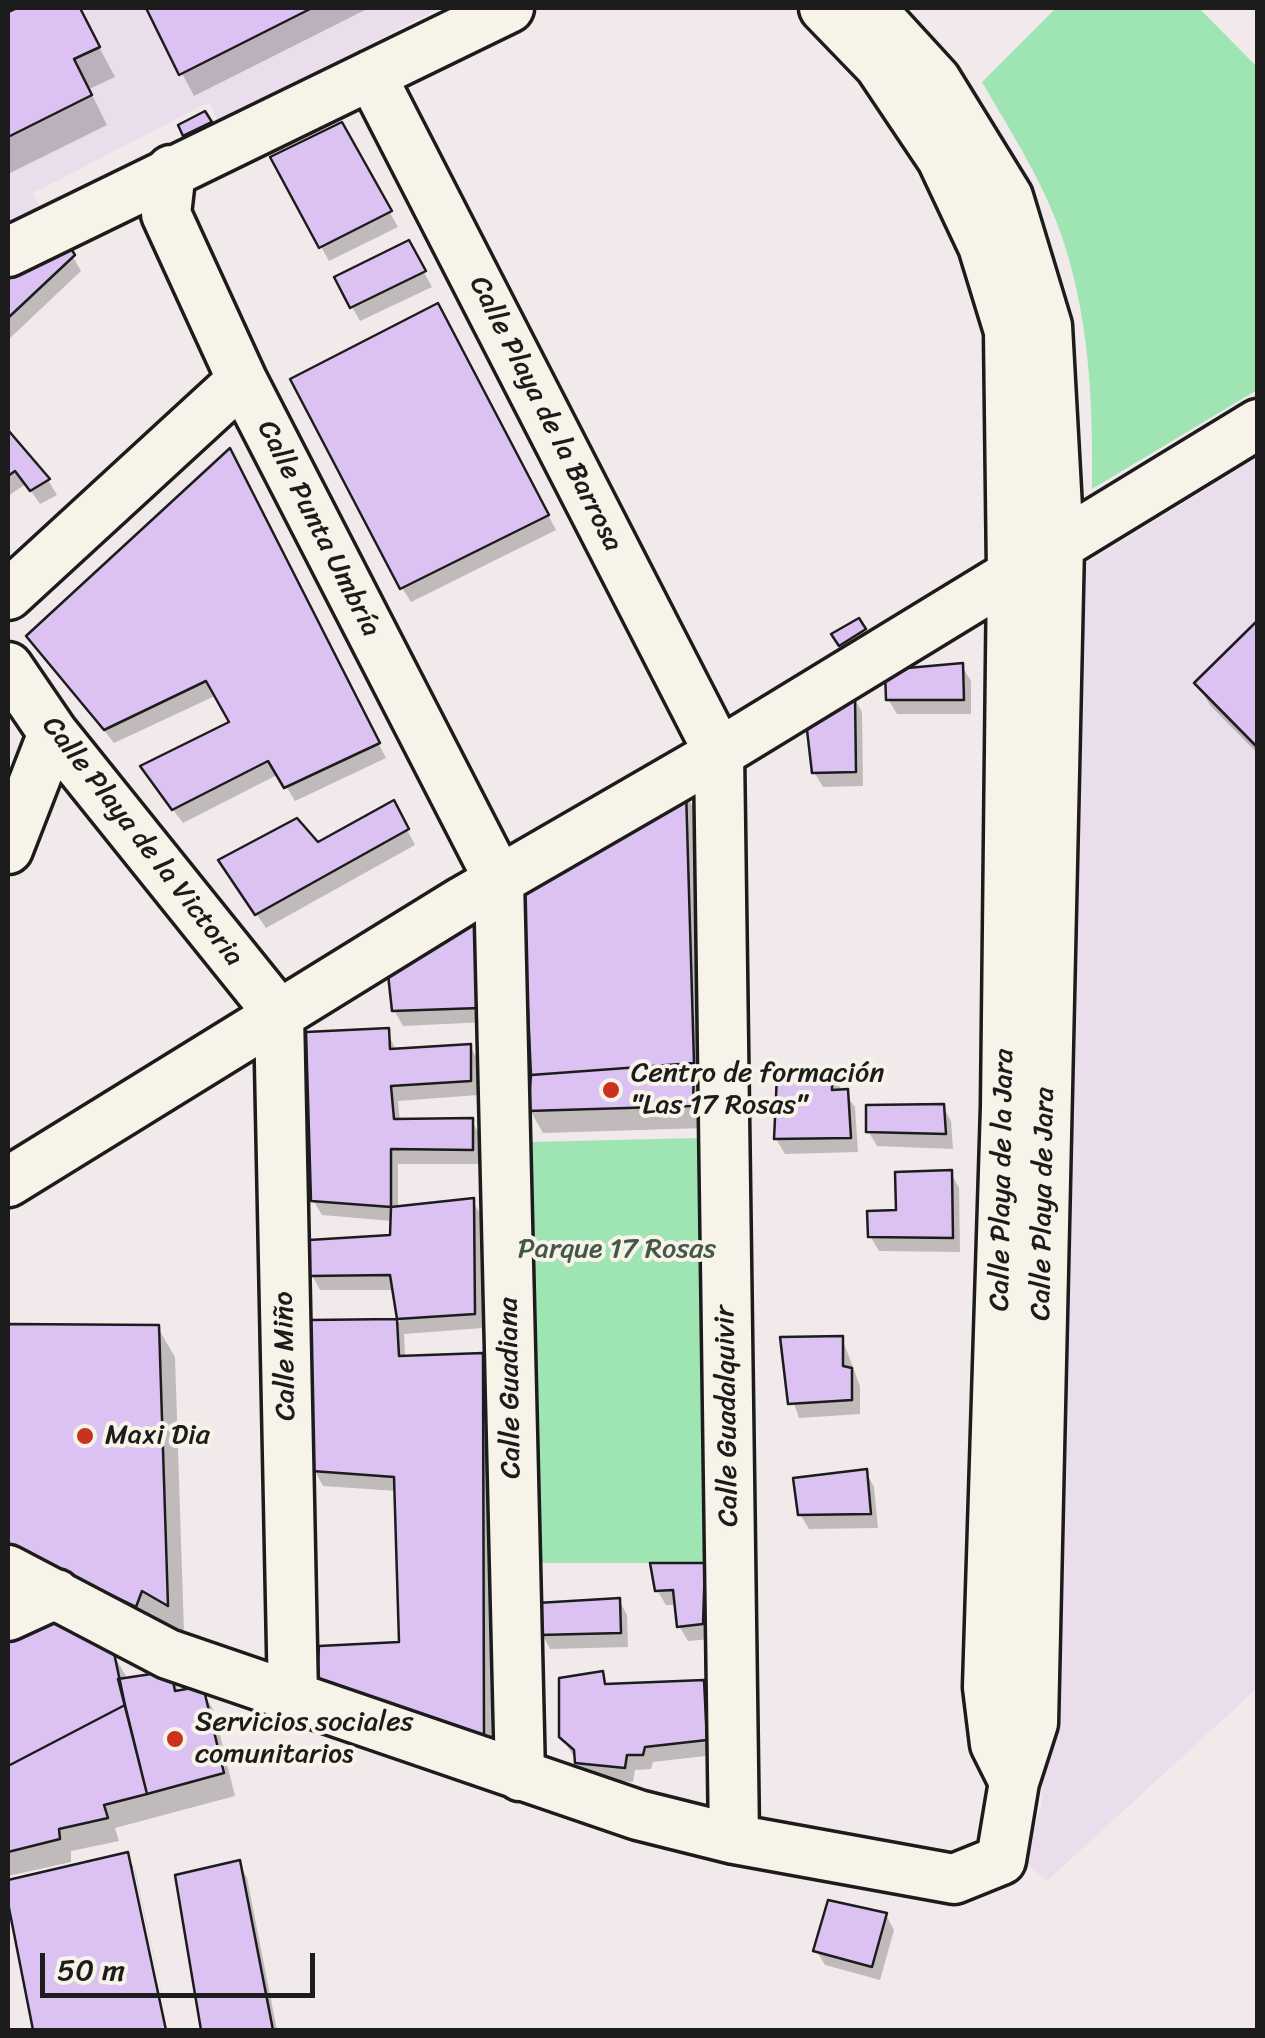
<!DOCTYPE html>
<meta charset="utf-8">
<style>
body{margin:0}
#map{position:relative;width:1265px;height:2038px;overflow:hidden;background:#f1e9ea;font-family:Sriracha,sans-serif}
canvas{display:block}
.frame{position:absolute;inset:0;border:10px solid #1c1c1c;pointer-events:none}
.scale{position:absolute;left:40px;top:1953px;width:275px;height:45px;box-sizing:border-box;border:5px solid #1c1c1c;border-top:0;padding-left:12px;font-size:30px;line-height:35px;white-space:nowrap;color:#1c1c1c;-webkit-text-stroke:8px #f7f3e8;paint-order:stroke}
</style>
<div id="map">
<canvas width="1265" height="2038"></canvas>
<div class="frame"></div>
<div class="scale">50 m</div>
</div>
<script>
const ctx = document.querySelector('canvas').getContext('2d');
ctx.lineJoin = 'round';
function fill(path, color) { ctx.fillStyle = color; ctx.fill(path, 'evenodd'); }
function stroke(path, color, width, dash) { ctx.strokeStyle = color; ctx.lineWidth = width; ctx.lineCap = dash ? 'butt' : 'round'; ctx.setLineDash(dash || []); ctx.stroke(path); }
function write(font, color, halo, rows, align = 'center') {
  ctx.font = font + ' Sriracha,sans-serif'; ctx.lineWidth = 8; ctx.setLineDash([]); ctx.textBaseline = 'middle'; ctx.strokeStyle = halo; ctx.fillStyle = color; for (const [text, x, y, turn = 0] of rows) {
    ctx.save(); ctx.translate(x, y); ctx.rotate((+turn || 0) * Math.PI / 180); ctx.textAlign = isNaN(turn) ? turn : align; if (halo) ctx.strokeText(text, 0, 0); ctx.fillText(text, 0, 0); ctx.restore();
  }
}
fill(new Path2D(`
 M8,8H440L218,121L209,102L33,193L40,209L8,226Z
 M1257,458V1688L1047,1881L1024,1861L1042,1804L1070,573Z`), '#eaddec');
fill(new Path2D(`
 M1056,8H1199L1257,67V390L1092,489C1093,406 1090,326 1065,246C1047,187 1012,134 982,82Z
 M698,1138L705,1563H541L532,1142Z`), '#9ee5b3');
fill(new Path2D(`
 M22,8H78L115,77L89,89L107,125L8,174V15Z
 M148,8H369L194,96Z
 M204,114L213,130L189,142L181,126Z
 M341,125L398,227L329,261L273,159Z
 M408,243L432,287L360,321L352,307Z
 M69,250L81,271L8,340V275Z
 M446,321L556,530L411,602L402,588Z
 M8,433L48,480L57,495L40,504L26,484L8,496Z
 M237,466L386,758L295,801L279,774L183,823L152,782L233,723L217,695L114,743L30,636Z
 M858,621L867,637L844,651L834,635Z
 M1258,623V754L1210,705L1197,683Z
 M962,666L971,681V714H897L888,699Z
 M854,698L862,712L863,786L823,787L814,772Z
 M685,793L693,807L704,1128L543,1133L530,1110Z
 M393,803L415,845L266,928L230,876L317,845Z
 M474,922L483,936L487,1022L403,1026L394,1010Z
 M387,1030L396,1051L470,1046L478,1061V1095L398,1101L400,1122L471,1120L480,1135V1164H398V1209L472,1200L481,1215L483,1328L404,1334L405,1358L482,1355L490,1370L491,1751L328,1693L319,1678L401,1645L397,1491L323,1486L315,1471L313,1323L400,1322L394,1290H320L312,1275L392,1237L393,1221L322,1215L313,1200Z
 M831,1075L855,1107L858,1152L785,1154L776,1139Z
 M943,1106L951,1121L953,1149L877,1146L868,1131Z
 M951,1173L959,1188L960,1252L879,1251L870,1236Z
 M8,1327L158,1328L175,1357L184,1633L159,1619L152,1635L8,1567Z
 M842,1338L860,1386V1414L799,1418L783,1372L782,1339Z
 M866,1472L874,1487L878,1528L809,1529L800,1514Z
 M704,1565L712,1580L711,1639L688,1641L679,1626L677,1605H666L657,1590Z
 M619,1600L627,1615L628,1647L550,1649L542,1634Z
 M8,1633L111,1650L128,1680L169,1673L180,1693L201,1689L214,1711L235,1796L115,1828L119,1841L71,1851V1862L8,1876Z
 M601,1674L608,1686L703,1682L712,1697L714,1755L653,1762L651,1769L635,1770L633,1782L587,1778L561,1736Z
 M127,1855L135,1870L170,2030L134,1868H129L164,2030H35L8,1883Z
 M239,1863L247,1878L277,2030H203L177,1876Z
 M886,1915L894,1930L880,1980L825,1965L816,1950Z`), '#0003');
const building = new Path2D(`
 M17,8H80L100,47L74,59L92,95L8,137V12Z
 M146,8H312L179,75Z
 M205,111L212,122L183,136L178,125Z
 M342,122L392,211L319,248L270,157Z
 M409,240L426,271L350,308L334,277Z
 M70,247L75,255L8,318V272Z
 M438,303L549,515L400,589L290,379Z
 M8,430L50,479L30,491L15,471L8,476Z
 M230,448L380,743L284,788L268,761L172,810L140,766L229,722L206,681L104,730L26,636Z
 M859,618L866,629L839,646L831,634Z
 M1258,620V748L1194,683Z
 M963,663L964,700H886L885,670Z
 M855,694L856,772L812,773L807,730Z
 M686,790L694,1063L531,1075L522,885Z
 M394,800L409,829L255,915L218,860L297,818L318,842Z
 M475,919L480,1008L392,1011L387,965Z
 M389,1028L390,1049L471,1044V1081L391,1086L394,1119L473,1118V1150L391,1149V1207L311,1201L306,1032Z
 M694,1063L693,1106L528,1111L531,1075Z
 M832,1072V1090L848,1089L851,1138L774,1139L777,1075Z
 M944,1104L946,1134L866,1132V1105Z
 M952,1170L953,1238L868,1237L867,1211L896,1210L895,1172Z
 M474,1198L475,1314L397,1319L390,1275L309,1276V1240L390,1235L391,1207Z
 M397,1319L399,1356L483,1353L484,1737L317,1678L319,1646L399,1642L394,1477L312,1471L310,1320Z
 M8,1324L159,1325L168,1606L142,1591L136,1607L8,1546Z
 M843,1336V1366L852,1368V1400L788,1404L780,1337Z
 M867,1469L871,1514L798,1515L793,1478Z
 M650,1563H705L703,1624L677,1627L673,1590L655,1591Z
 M620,1598L621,1633L539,1635L537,1603Z
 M54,1609L113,1648L125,1705L8,1766V1631Z
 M171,1671L175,1691L203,1686L224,1773L147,1794L118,1679Z
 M603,1671L605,1684L704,1680L707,1740L645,1747L643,1755H627L625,1768L575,1763L574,1750L559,1737V1678Z
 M125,1705L147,1794L104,1805L108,1818L59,1829L60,1839L8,1852V1766Z
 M128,1852L166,2030H33L8,1903V1880Z
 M240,1860L273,2030H201L175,1875Z
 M828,1900L887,1913L872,1967L813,1951Z`);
fill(building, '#dbc2f2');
stroke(building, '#1c1c1c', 2.5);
const minor = new Path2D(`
 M824,8L879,65L942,159L983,246L1009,331L1012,573L1006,1107L988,1687L995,1744L1014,1782
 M371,75L719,753L734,1839
 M171,170L166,214L242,380L499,880L520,1776
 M8,252L509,8
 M8,595L242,380
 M8,667L53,733L279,1014
 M8,849L53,733
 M279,1014L293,1697
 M8,1182L463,901L719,753L1258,424
 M8,1570L168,1654L638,1815L734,1839L954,1879L1001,1860L1014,1782L1033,1723L1059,545L1047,326L1008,197L936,80L870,8
 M8,1616L56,1594`);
stroke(minor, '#1c1c1c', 55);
stroke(minor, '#f7f3e8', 48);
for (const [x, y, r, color] of [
 [611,1090,10,"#c8321e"],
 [85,1436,10,"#c8321e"],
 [175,1739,10,"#c8321e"]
]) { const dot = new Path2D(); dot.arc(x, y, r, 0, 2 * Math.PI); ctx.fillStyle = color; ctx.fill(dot); stroke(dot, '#f7f3e8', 4); }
write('28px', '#1c1c1c', '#f7f3e8', [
 ["Calle Playa de la Barrosa",545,414,63],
 ["Calle Punta Umbría",318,529,63],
 ["Calle Playa de la Victoria",142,842,52],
 ["Calle Playa de la Jara",1003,1180,-89],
 ["Calle Playa de Jara",1044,1204,-89],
 ["Calle Miño",286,1356,-91],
 ["Calle Guadiana",511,1388,-91],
 ["Calle Guadalquivir",728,1416,-91]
]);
write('28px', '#1c1c1c', '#f7f3e8', [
 ["Centro de formación",631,1074],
 ["\"Las 17 Rosas\"",631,1106],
 ["Maxi Dia",105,1436],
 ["Servicios sociales",195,1723],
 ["comunitarios",195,1755]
], 'left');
write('28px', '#435849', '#f7f3e8', [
 ["Parque 17 Rosas",617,1250]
]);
</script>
